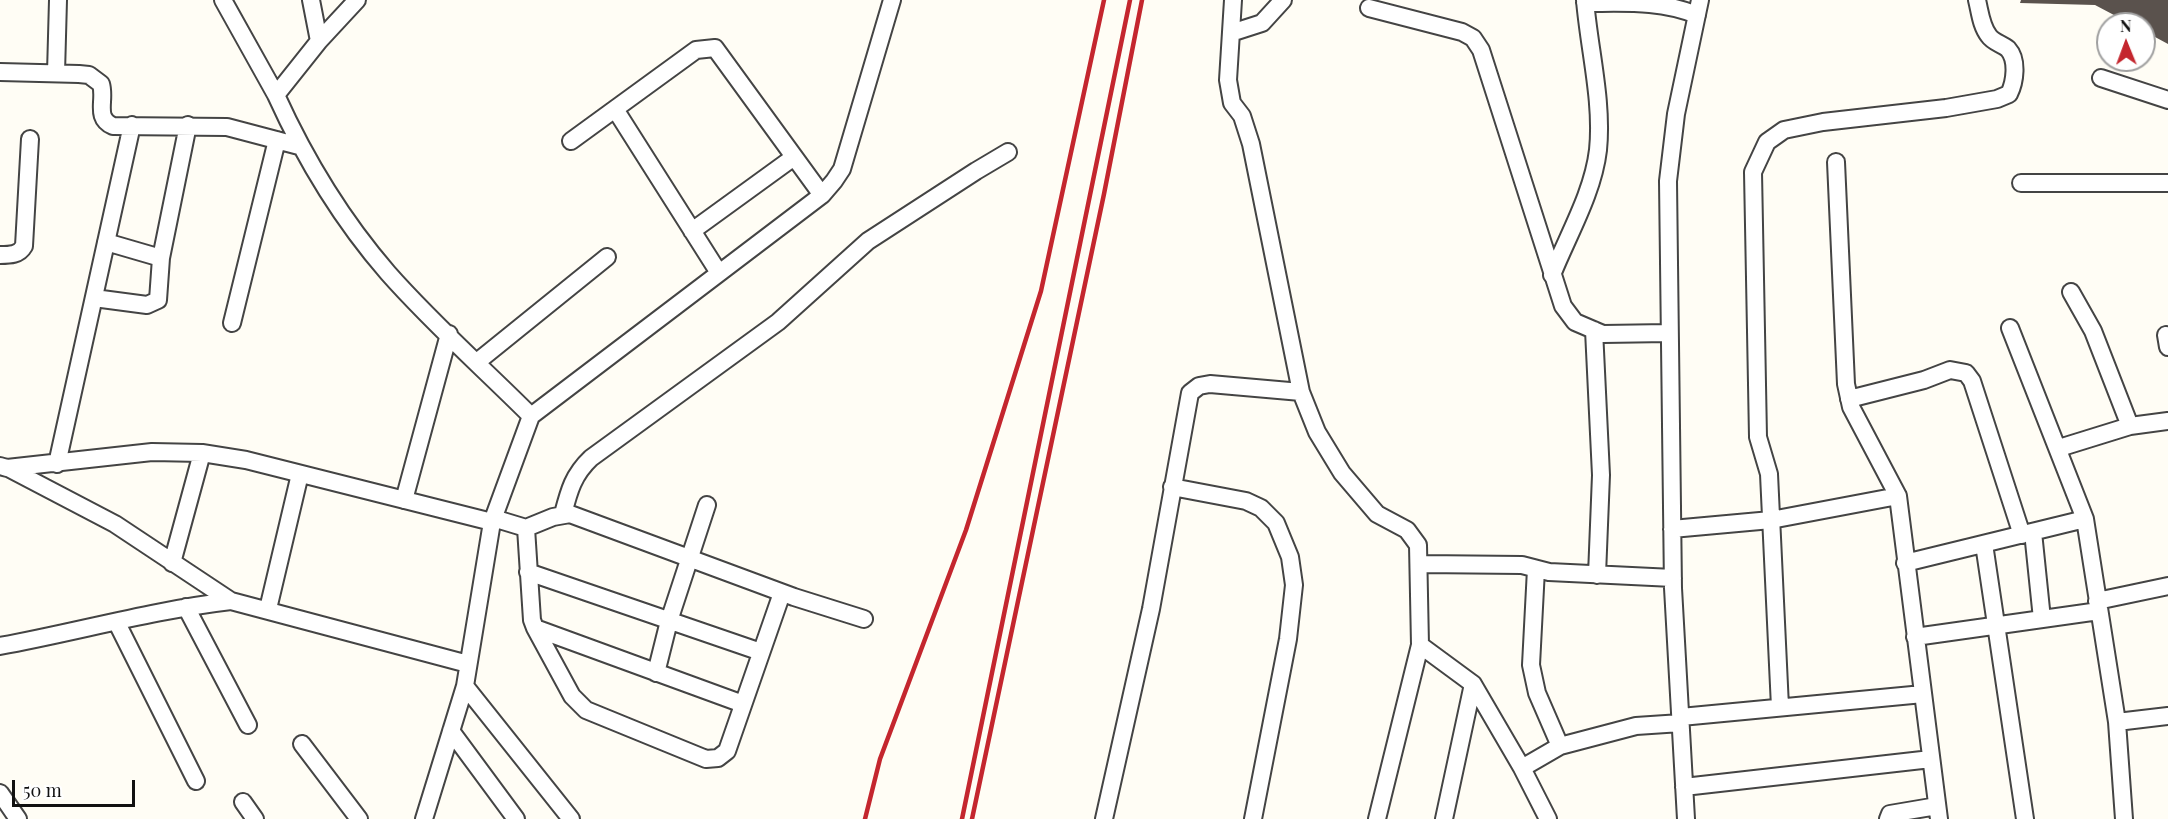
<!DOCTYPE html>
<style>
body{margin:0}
#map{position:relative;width:2168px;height:819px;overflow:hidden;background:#fffdf5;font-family:"Playfair Display",serif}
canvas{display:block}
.north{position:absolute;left:2096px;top:12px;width:60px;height:60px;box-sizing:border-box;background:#fff;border:2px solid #a0a0a0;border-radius:50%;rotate:359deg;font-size:16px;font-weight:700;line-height:24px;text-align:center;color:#111}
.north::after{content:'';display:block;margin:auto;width:21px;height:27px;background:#c4262e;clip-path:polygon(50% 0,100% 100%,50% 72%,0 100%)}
.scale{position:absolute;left:12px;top:780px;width:123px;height:27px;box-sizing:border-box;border:3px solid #111;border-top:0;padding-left:8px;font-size:18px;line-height:21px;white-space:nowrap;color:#111;-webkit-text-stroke:4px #fff;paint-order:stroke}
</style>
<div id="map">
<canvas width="2168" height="819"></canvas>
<div class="north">N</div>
<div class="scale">50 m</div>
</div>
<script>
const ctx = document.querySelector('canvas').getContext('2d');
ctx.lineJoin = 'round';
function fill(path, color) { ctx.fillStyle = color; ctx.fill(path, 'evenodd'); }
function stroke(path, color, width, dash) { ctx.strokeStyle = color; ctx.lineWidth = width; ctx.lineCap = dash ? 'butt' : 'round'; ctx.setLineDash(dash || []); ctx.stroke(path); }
fill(new Path2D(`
 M2021,0H2168V44L2144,31V24H2131L2095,5L2020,3Z`), '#5a524d');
const minor = new Path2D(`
 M223,0L276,95
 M311,0L319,41
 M357,0L319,41L276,95C305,159 342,220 388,273C432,323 484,369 531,416L492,522L465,686L424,819
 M1233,0L1228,80L1232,103L1242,116L1251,144L1301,392L1317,432L1342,473L1377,514L1407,530L1418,545L1420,645
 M1585,3C1624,3 1660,0 1697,15
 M1369,8L1462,32L1473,38L1481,50L1563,306L1575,322L1603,334L1668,333
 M1231,33L1262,23L1283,0
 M0,72L79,74L89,75L101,84C106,100 94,118 113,126L227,127L299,146
 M56,73L58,0
 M2101,78L2168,100
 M615,109L719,273
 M571,141L696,50L715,48L822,195
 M1836,162L1846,384L1851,407L1898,496L1939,819
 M2021,183H2168
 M692,231L794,157
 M106,242L161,258
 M0,255C10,255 19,255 24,246L30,139
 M1552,275C1568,235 1593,193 1598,150C1603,101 1589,49 1585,0
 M2071,292L2093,331L2130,426
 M94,298L147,305L158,300L161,258L188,125
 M232,323L277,140
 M2010,328L2085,519L2117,722L2124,819
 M1594,330L1601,475L1597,575
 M2166,335L2168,347
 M477,362L607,257
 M1849,399L1924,380L1950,370L1966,373L1972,381L2022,535
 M531,416L822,195L834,181L842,169L892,0
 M2059,448L2130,426L2168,421
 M57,464L132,125
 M0,466L7,468L152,452L202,453L246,460L492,522
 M8,468L115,524L231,601
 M1172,487L1246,501L1261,508L1276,523L1290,557L1294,585L1288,639L1253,819
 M404,500L449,334
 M563,514C569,491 573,475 591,458L778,322L868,241L976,171L1008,152
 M493,518L526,528L553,517L570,514L794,597L864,619
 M526,528L532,620L535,628L743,704
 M1672,529L1771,520L1898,496
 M2033,532L2042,619
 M1984,544L2025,819
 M172,563L202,453
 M1905,563L2085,519
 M1421,564L1522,565L1549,572L1673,578
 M1536,569L1531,665L1537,693L1560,746
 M528,572L761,652
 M2097,601L2168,586
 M186,607L248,725
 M268,609L300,474
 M117,623L196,781
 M535,628L572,696L586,710L706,759L718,758L727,751L782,593
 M1915,637L2099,611
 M0,646C77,632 153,610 231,601L468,664
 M656,673L669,621L707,505
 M465,686L571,819
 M1780,707L1769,474L1758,437L1753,172L1767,142L1784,130L1823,122L1946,108L1997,99L2009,94C2015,82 2018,60 2008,49C2002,44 1993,42 1989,36C1981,26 1980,12 1977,0
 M1681,717L1923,694
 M2117,722L2168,716
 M451,731L516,819
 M302,744L359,819
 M1522,768L1560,746L1636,726L1681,723
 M1684,787L1931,759
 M0,793L18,819
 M243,802L255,819
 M1104,819L1151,609L1190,393L1199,386L1210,384L1301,392
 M1377,819L1420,645L1473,684L1522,768L1548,819
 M1444,819L1473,684
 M1686,819L1673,588L1668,181L1676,114L1700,0
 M1888,819L1890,814L1937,806`);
stroke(minor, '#444', 20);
stroke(minor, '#fff', 16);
stroke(new Path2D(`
 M865,819L880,759L966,530L1041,291L1104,0
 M962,819L1130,0
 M972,819L1104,194L1142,0`), '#c4262e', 4.5);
</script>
